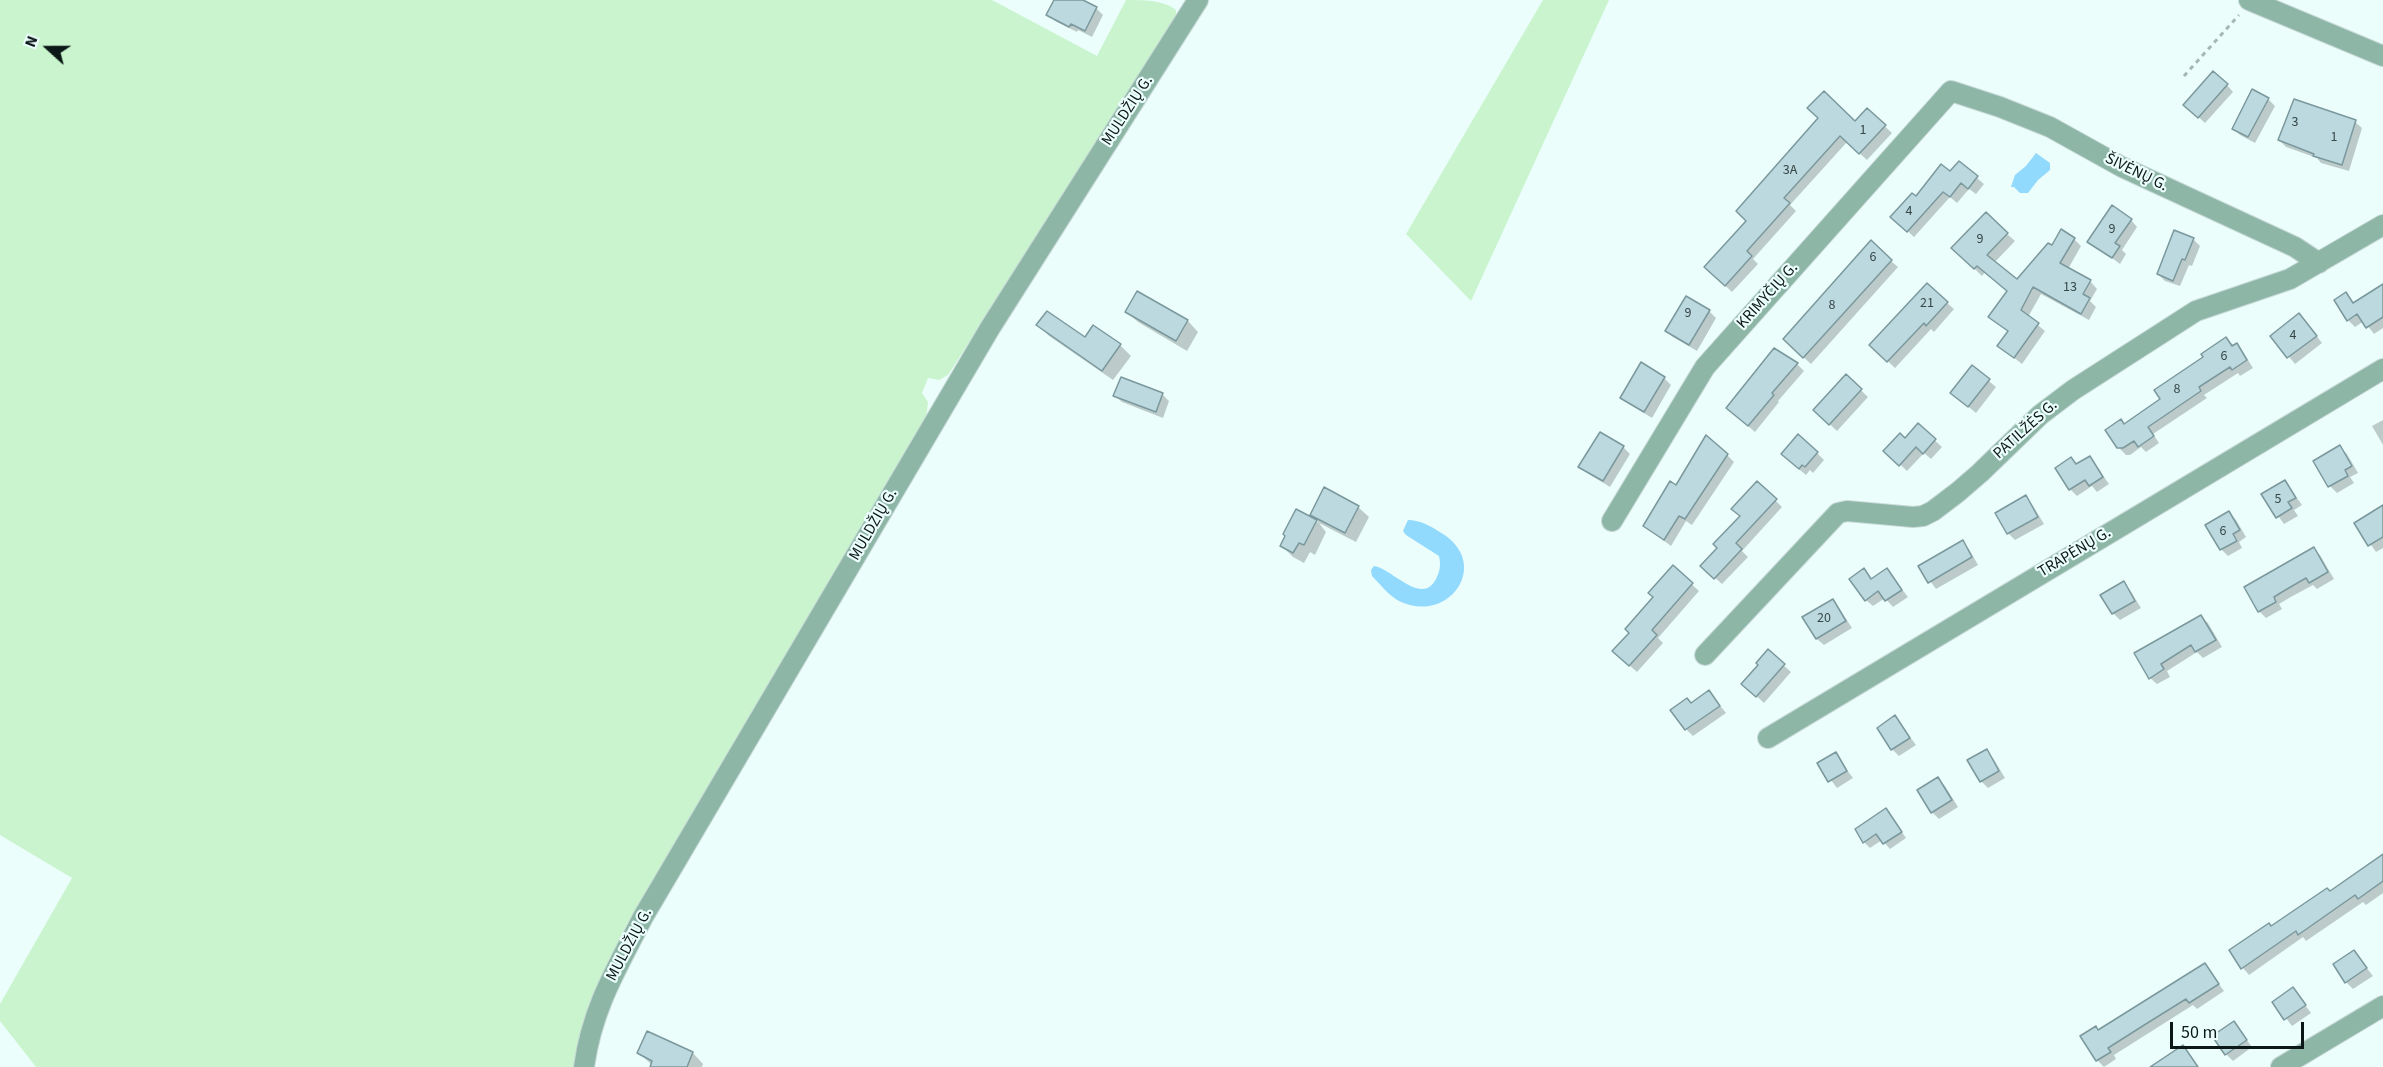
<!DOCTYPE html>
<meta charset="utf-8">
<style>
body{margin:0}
#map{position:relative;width:2383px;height:1067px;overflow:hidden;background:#ebfefc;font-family:"Source Sans 3",sans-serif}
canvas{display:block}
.north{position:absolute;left:18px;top:18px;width:60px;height:60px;-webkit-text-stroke:4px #ebfefc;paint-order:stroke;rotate:291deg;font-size:16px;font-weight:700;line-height:24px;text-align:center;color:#0c1717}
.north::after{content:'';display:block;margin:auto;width:21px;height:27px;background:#0c1717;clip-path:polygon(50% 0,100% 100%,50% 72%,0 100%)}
.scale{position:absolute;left:2170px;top:1022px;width:134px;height:27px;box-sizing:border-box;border:3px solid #0c1717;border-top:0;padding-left:8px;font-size:18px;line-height:21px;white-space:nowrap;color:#0c1717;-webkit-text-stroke:4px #ebfefc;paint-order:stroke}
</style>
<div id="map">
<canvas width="2383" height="1067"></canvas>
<div class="north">N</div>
<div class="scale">50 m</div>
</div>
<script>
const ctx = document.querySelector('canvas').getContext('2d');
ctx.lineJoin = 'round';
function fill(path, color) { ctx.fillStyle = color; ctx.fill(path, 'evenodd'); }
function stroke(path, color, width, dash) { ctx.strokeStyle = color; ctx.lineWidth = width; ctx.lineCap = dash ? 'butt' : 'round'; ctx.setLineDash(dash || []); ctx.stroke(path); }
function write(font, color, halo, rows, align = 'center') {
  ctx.font = font + ' "Source Sans 3",sans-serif'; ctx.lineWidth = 4.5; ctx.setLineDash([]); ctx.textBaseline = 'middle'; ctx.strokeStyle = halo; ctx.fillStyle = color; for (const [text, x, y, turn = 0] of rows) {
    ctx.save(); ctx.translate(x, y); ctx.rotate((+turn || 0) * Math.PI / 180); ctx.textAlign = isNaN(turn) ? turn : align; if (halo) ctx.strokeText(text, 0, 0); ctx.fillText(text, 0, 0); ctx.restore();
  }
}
fill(new Path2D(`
 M0,0H992L1097,56L1126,0C1143,0 1164,0 1176,10V19L948,375L939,380L928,378L922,393L928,402L926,420L624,929L589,1006L575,1067H36L0,1021V1004L72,878L0,835Z
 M1543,0H1609L1471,301L1406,234Z`), '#c9f4cd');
fill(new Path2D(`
 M2036,153L2050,163V170L2038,180L2028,193H2020L2014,187H2011L2015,175L2026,166Z
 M1408,520C1419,520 1429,525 1438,531C1494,561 1450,626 1399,601C1389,596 1380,584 1372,576L1371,570L1374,566C1390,567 1422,607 1436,579C1440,571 1441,565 1439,556L1406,535L1403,531Z`), '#91d9fd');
fill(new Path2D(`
 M1055,0H1080L1096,8L1103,15L1092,37L1078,30L1077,32L1055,21L1048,15Z
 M2227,85L2233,92L2205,123L2192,111Z
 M2268,99L2275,106L2255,143L2240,135L2234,129Z
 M1867,110L1892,133L1867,160L1847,142L1790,205L1796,211L1753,259L1758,264L1732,292L1713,274L1819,118L1856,123Z
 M2355,122L2362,128L2349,171L2321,163L2317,158L2286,147L2279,140Z
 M1959,163L1984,184L1976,194L1969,189L1957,203L1950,197L1914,237L1899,223L1916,198L1951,173Z
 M2131,220L2137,227L2122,250L2126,254L2120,264L2089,241Z
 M2007,234L2015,241L1994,263L2017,281L2052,247L2074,239L2081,246L2068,269L2090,281L2097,289L2090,301L2096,307L2089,320L2041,294L2028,317L2045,331L2022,364L1999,346L2009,332L1990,317L2009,291L1985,272L1982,276L1953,248Z
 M2193,239L2200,246L2192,266L2189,265L2180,286L2165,281L2158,274Z
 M1891,261L1898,267L1811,364L1791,346Z
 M2383,291V328L2374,334L2364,321L2355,327L2348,320L2346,294L2355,304Z
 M1138,293L1188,321L1198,332L1187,351L1138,322L1127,312Z
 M1947,303L1954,309L1934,332L1931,329L1895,368L1871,345Z
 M1709,311L1716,318L1697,351L1673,337L1667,330Z
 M2306,322L2322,343L2295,364L2272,336Z
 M1038,325L1085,339L1120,345L1131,356L1113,380L1049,336Z
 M2226,339L2243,352L2253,368L2240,376L2238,373L2204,395L2207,398L2153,434L2159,443L2146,452L2141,447L2130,455H2126L2118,447L2125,425L2162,400Z
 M1774,350L1797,364L1804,371L1778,401L1779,402L1755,432L1735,415Z
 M1642,365L1664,378L1671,385L1652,418L1629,404L1622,397Z
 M1972,367L1996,387L1976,413L1959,399Z
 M1846,376L1868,397L1837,431L1821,416Z
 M1162,394L1169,401L1163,418L1122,402L1115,396Z
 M2383,420V445L2372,426Z
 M1918,425L1942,447L1931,459L1924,453L1907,471L1886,451L1905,440Z
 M1623,447L1630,454L1610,487L1587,473L1580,467Z
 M2340,447L2347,454L2358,473L2350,477L2354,483L2337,493L2330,486L2315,461Z
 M1817,453L1824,460L1813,473L1810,470L1806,475L1789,461Z
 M1727,455L1734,462L1692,525L1686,521L1671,546L1644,526L1677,487Z
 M2090,457L2109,484L2097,492L2092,486L2077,496L2070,489L2071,459L2077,465Z
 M2285,481L2302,505L2294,510L2298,516L2284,524L2263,495Z
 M2025,497L2032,504L2044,524L2015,540L2008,533L1997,513Z
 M1775,500L1782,507L1742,551L1748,557L1722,584L1702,566Z
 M2383,505V548L2376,552L2356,523Z
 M1358,507L1369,517L1356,542L1319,523L1326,532L1315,555L1310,552L1304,563L1293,557L1282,546L1296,511L1319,523L1312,515Z
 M2229,513L2236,520L2246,537L2239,542L2242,548L2228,556L2221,549L2207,525Z
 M1962,542L1969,549L1978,565L1936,589L1920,567Z
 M2314,549L2320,555L2334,579L2317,589L2313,585L2289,598L2279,604L2282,609L2266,618L2259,611Z
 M1673,567L1699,591L1658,638L1663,643L1637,672L1621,658L1631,633Z
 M1864,570L1873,580L1887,570L1908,597L1893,607L1885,598L1873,606L1866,600Z
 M2124,583L2130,590L2141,608L2120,620L2113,613Z
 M1832,601L1839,608L1852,628L1824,645L1817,639L1804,618Z
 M2201,617L2208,623L2222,647L2203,658L2197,652L2167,671L2170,677L2157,684L2150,678L2136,654Z
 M1768,651L1791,672L1764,703L1750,690Z
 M1709,692L1726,713L1693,736L1686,729Z
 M1895,717L1916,745L1899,756L1892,749Z
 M1986,751L1993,758L2005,778L1988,788L1981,781Z
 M1835,754L1853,778L1837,788L1819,764Z
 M1938,779L1945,786L1958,807L1939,819L1932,812Z
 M1886,810L1906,838L1890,849L1882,840L1870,848L1864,842Z
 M2383,856V893L2366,905L2363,902L2306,941L2303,937L2249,975L2243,968L2272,928L2330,893Z
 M2354,952L2373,976L2353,989L2346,982Z
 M2205,965L2224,991L2197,1009L2193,1005L2114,1055L2116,1059L2104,1067L2097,1060L2082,1036L2099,1031Z
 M2293,989L2311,1013L2292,1026L2274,1002Z
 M2234,1023L2252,1047L2233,1061L2226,1054Z
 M647,1033L693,1053L703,1064L702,1067H651L652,1065L639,1053Z`), '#0003');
const building = new Path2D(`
 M1054,0H1083L1097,7L1085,31L1071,24L1069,27L1046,15Z
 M2213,71L2228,84L2198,118L2183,105Z
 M2252,89L2269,98L2248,137L2232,129Z
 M1824,91L1855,121L1867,108L1886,125L1859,154L1840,136L1784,198L1790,203L1747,251L1752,256L1725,286L1704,267L1746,221L1736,211L1818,118L1807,108Z
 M2294,99L2356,120L2342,165L2313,156L2314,154L2278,140Z
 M1959,161L1978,176L1968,189L1961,183L1950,197L1943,192L1907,232L1890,217L1912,193L1916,196L1941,164L1950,171Z
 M2112,205L2132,219L2115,243L2120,246L2112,258L2087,242Z
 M1986,212L2008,233L1987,255L2017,279L2048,243L2052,245L2061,229L2075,238L2060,263L2091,280L2083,294L2090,298L2081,314L2033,287L2021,310L2039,323L2014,358L1997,346L2008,331L1988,317L2007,291L1977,266L1974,269L1951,248Z
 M2174,230L2194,238L2185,260L2182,259L2173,281L2157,274Z
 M1871,240L1892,260L1803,358L1783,339Z
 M1927,283L1948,302L1926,326L1924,323L1887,362L1869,345Z
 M2383,284V317L2366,328L2357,314L2347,321L2334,300L2346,292L2353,303Z
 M1137,291L1188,320L1176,341L1125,312Z
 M1686,296L1710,310L1689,345L1665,331Z
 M1047,311L1085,337L1093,325L1121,344L1102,371L1036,325Z
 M2299,313L2317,336L2287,358L2270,336Z
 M2226,337L2232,346L2237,343L2247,360L2232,370L2230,367L2199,387L2201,391L2148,427L2154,436L2138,447L2134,441L2123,448H2117L2105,430L2121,419L2124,424L2160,399L2154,390L2203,357L2201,354Z
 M1774,348L1798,363L1772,393L1774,395L1748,426L1726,408Z
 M1641,362L1665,377L1644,412L1620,398Z
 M1972,365L1990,379L1968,407L1950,393Z
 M1846,374L1862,389L1829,425L1813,410Z
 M1121,377L1163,393L1156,412L1113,396Z
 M1918,423L1936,439L1923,454L1916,447L1899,466L1883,451L1900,433L1905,438Z
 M1600,432L1624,446L1603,481L1578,467Z
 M1798,434L1818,452L1805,467L1802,465L1799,469L1781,454Z
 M1706,435L1728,454L1685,519L1679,516L1664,540L1643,526L1670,481L1676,485Z
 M2340,445L2352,466L2345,470L2348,476L2328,487L2313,461Z
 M2090,456L2103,477L2089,486L2085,480L2069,490L2055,468L2071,457L2076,464Z
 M2285,480L2296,498L2288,502L2292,508L2276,518L2261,494Z
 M1757,481L1777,499L1736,543L1742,549L1714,579L1700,566L1717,548L1713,544L1740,516L1731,509Z
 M1324,487L1359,506L1345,533L1310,515Z
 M2026,495L2038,517L2007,534L1995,513Z
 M2383,505V537L2368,546L2354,523Z
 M1296,509L1317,520L1304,545L1299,543L1293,553L1280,546L1285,536L1283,534Z
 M2229,511L2240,530L2233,534L2237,541L2220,550L2205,525Z
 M1963,540L1972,557L1928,583L1918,566Z
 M2314,547L2328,572L2309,583L2306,578L2282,592L2274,597L2276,602L2258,612L2244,587Z
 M1673,565L1693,583L1652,630L1657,635L1629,666L1612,651L1629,633L1625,629L1653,597L1648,593Z
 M1864,568L1871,579L1887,568L1902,590L1885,601L1878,591L1865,601L1849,579Z
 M2124,581L2135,601L2112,614L2100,595Z
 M1833,599L1846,621L1816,639L1802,617Z
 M2201,615L2216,640L2195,652L2191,645L2161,664L2164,669L2149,679L2134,653Z
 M1768,649L1785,664L1756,697L1741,684L1758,665L1756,663Z
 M1709,690L1720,706L1685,730L1670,710L1687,698L1691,703Z
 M1895,715L1910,738L1891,750L1877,728Z
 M1987,749L1999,771L1980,782L1967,760Z
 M1836,752L1847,771L1828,782L1817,763Z
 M1938,777L1952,800L1931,813L1917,790Z
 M1886,808L1902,832L1883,844L1876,834L1863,843L1855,829Z
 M2383,854V881L2358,899L2355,895L2298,935L2296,931L2241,969L2229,950L2269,923L2271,926L2327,888L2330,891Z
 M2354,950L2367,968L2345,983L2333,964Z
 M2205,963L2219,984L2189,1003L2186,999L2149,1022L2108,1048L2111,1052L2096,1061L2080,1036L2096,1026L2098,1030Z
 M2293,987L2306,1005L2284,1020L2272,1002Z
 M2234,1021L2247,1040L2225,1055L2212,1036Z
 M647,1031L693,1052L687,1067H650L652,1061L637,1053Z
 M2183,1045L2198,1067H2150Z`);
fill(building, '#bbd9df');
stroke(building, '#7b989d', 1.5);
const street = new Path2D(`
 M2249,0L2383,56
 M1612,521L1705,367L1951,91L2000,107L2050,127L2122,167L2295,247L2319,263
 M1705,655L1838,513L1847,511L1913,517L1923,516L1933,511L1958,492L1980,473L2040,415L2073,390L2196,311L2290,279L2383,225
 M1768,738L2383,369
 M584,1067C592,1008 617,968 643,917L990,328L1198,0
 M2281,1067L2383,1006`);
stroke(street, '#c7d9d7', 22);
stroke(new Path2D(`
 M2184,76L2239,15`), '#a6b6b5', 3, [4.5, 4.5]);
stroke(street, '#8db6a6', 20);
write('14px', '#384849', null, [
 ["3",2295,123],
 ["1",1863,131],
 ["1",2334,138],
 ["3A",1790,171],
 ["4",1909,212],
 ["9",2112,230],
 ["9",1980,240],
 ["6",1873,258],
 ["13",2070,288],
 ["21",1927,304],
 ["8",1832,306],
 ["9",1688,314],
 ["4",2293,336],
 ["6",2224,357],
 ["8",2177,390],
 ["5",2278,500],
 ["6",2223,532],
 ["20",1824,619]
]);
write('16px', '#0c1717', '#ebfefc', [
 ["MULDŽIŲ G.",1128,111,-57],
 ["ŠIVĖNŲ G.",2136,173,26],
 ["KRIMYČIŲ G.",1768,296,-48],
 ["PATILŽĖS G.",2026,430,-42],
 ["MULDŽIŲ G.",874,525,-60],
 ["TRAPĖNŲ G.",2075,553,-31],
 ["MULDŽIŲ G.",630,945,-62]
]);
</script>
